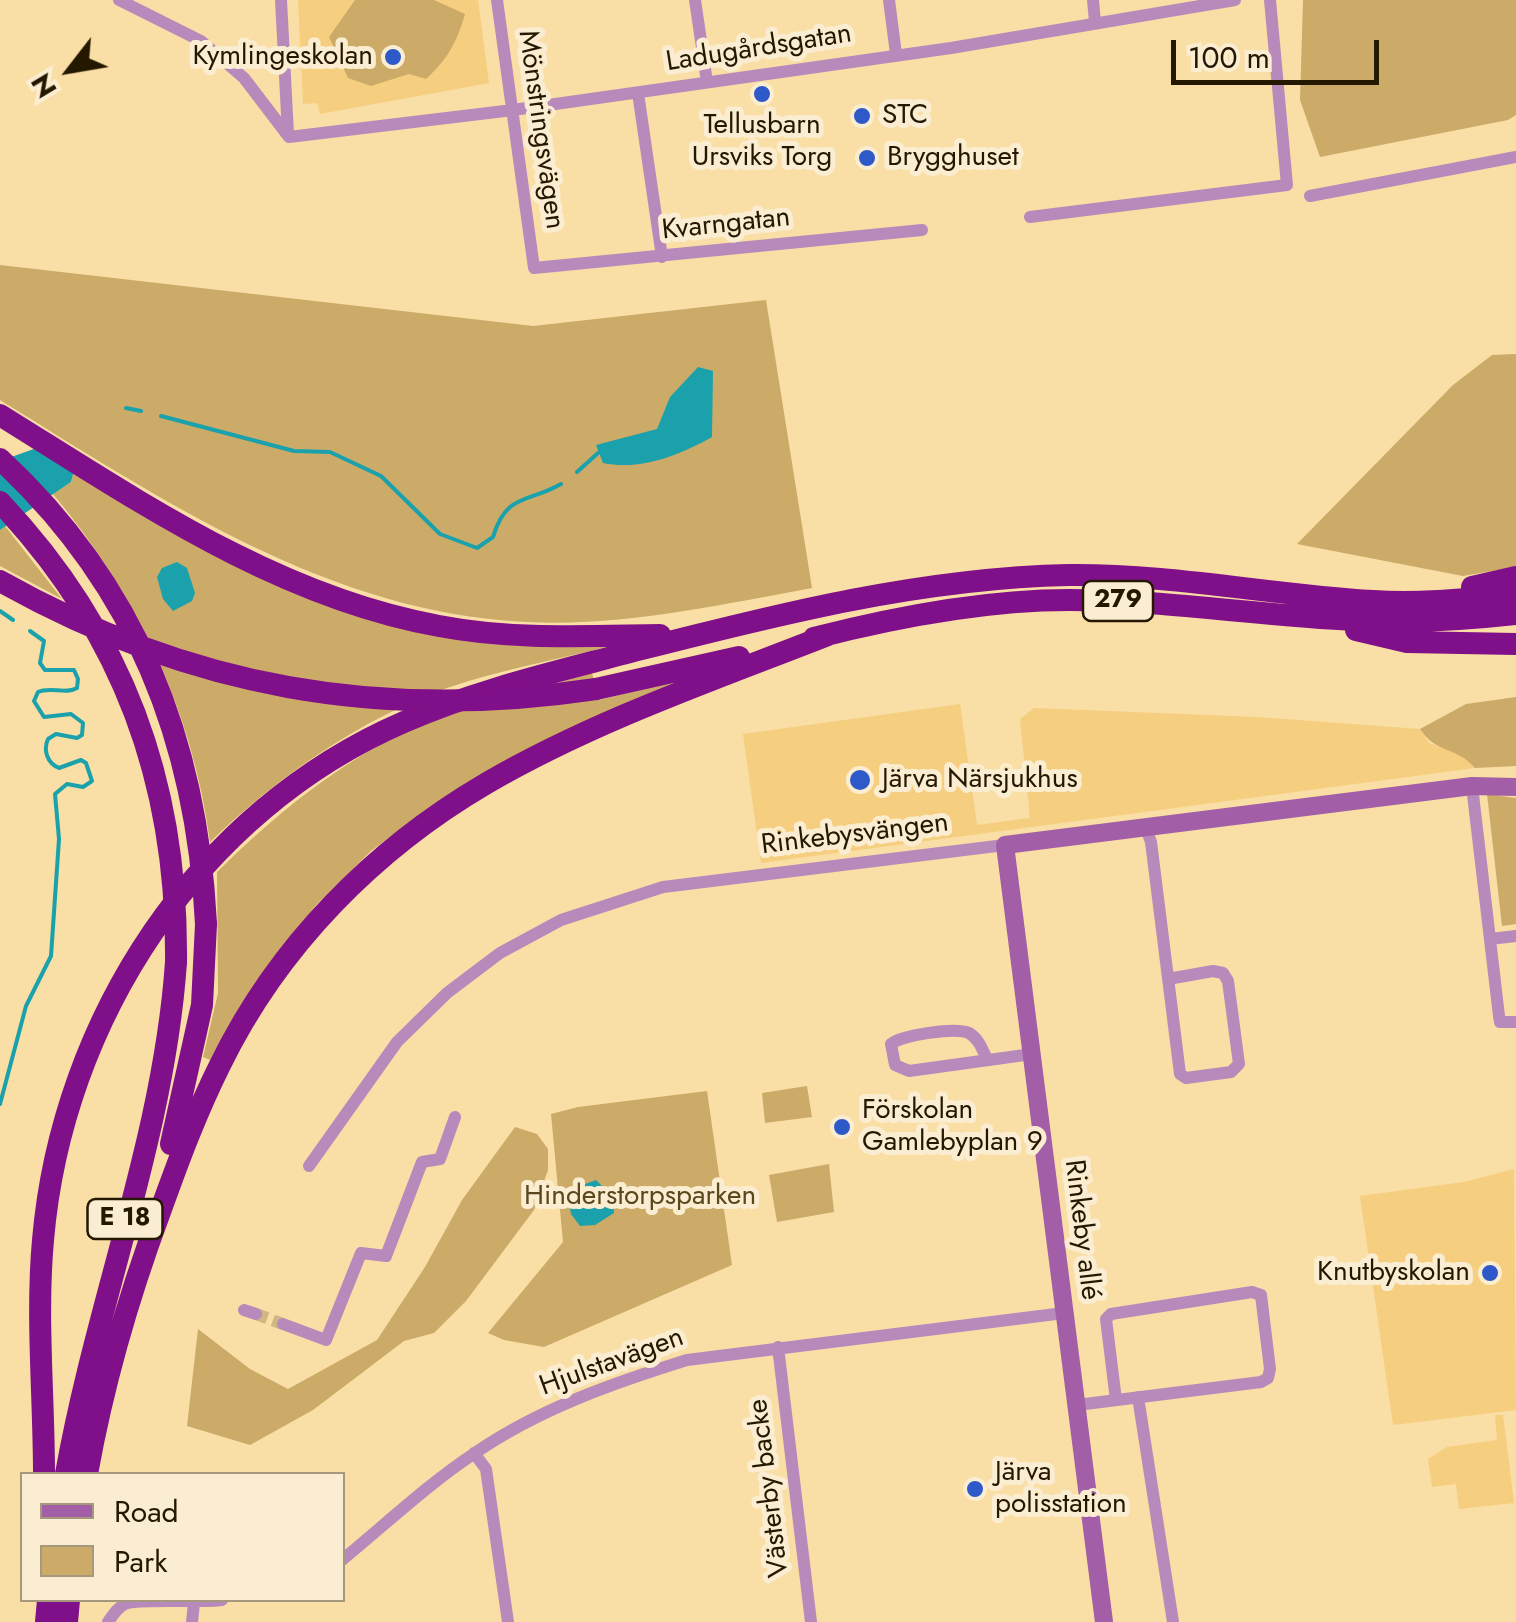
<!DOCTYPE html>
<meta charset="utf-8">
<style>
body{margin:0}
#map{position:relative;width:1516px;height:1622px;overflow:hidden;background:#f9dea5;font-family:Jost,sans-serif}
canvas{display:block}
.legend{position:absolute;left:20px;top:1472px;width:325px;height:130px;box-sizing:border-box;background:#fbedd1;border:2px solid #a5987d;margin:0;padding:12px 18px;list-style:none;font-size:30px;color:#251800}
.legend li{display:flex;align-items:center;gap:20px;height:50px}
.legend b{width:50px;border:2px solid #a5987d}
.north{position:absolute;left:20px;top:20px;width:100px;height:100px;-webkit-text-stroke:8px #fbedd1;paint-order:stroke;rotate:239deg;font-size:28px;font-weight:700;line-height:40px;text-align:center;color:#251800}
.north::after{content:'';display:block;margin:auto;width:35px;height:45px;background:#251800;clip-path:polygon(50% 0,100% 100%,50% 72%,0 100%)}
.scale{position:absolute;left:1171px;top:40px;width:208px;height:45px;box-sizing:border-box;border:5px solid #251800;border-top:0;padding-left:12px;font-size:30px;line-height:35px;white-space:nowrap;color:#251800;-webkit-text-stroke:8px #fbedd1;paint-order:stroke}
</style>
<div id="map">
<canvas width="1516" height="1622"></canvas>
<ul class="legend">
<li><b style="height:12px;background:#a25ea7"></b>Road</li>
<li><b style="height:28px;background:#ccab68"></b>Park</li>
</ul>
<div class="north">N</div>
<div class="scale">100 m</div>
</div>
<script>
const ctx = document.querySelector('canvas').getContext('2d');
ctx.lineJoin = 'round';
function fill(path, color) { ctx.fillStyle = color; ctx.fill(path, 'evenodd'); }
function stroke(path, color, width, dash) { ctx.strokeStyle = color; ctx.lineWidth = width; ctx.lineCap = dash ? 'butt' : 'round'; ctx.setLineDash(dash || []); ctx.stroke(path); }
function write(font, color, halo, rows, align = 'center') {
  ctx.font = font + ' Jost,sans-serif'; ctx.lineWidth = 10; ctx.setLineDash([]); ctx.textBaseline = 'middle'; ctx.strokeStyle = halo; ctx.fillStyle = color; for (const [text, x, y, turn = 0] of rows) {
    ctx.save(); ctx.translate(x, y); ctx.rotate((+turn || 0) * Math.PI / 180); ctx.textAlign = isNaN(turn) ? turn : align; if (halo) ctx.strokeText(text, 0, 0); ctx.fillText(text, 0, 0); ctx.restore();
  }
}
fill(new Path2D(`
 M298,0H478L489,83L320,114L317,103L303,104Z
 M960,704L977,825L1030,818L1020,719L1034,708L1257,717L1420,729L1429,743L1465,756L1475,768L761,863L743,734Z
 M1514,1169L1516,1410L1393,1425L1360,1196L1464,1182Z
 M1495,1415H1503L1514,1503L1459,1509L1456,1484L1432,1487L1428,1459L1447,1447L1497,1440Z`), '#f5cf7f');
fill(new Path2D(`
 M355,0H434L465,14C457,42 448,59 426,79L409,74L371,86L348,78L329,37Z
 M1303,0H1516V115L1508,120L1320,157L1300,100Z
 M0,265L533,326L766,300L812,588C718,605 622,627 526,622C330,613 162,500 0,400Z
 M1516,354V567L1463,576L1297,544L1453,385L1492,355Z
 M74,471L409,630C480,645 546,646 618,644C562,659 502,669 447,688C359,720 277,777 210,842C193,711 137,595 53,494L71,482Z
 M5,526L62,599L0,566V530Z
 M592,673L599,700L685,679L439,802L372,850L318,903L269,965L213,1061L203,1057L218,993L217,872C284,806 361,744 451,713C497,697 546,687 592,673Z
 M1516,697V766L1475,768C1456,746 1436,754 1420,729L1466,704Z
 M1487,794L1516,798V924L1502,926Z
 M807,1086L812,1117L765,1123L762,1093Z
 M707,1091L732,1265L544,1347L504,1340L488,1333L563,1242L551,1114L578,1107Z
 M515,1127L537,1134L548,1149V1170L534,1210L466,1301L434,1333L404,1341L313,1410L250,1445L187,1426L198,1329L250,1369L288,1389L377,1340L425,1267L462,1200Z
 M829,1164L834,1212L777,1222L769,1175Z`), '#ccab68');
fill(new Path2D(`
 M698,367L713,371L712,437C680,455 641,471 603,463L596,445L657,429L670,397Z
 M45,445L74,471L71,482L0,530V461Z
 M177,562L187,568L195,593L192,601L173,611L163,599L157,577L162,568Z
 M596,1180L613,1197L614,1213L595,1225L580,1226L571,1214L568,1196L574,1188Z`), '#1ba1ac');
stroke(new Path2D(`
 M126,408L141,411
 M161,416L294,451L330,452L381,476L440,534L477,548L493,537C506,493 528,503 561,484
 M577,472L598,453
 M0,611L13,620
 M0,1104L26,1006L51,956L59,839L55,794L67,784L83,787L92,781L86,763L81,760L59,768C47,763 43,750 48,739L56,734L77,738L82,735L83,723L71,714L44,717L34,701L38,692C51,686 65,695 77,688L78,679L74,670H45L40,663L44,641L30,631`), '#1ba1ac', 4);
stroke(new Path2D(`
 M256,1314L283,1324`), '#cfb684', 12, [12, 6]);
stroke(new Path2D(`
 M119,0L201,41L244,78L289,137
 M281,0L288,134
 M497,0L534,268L922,230
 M695,0L707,82
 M889,0L896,54
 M1093,0L1095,22
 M638,93L662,257
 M289,137L513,110L951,48L1235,0
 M1310,196L1516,157
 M1030,217L1287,185L1270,0
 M1472,786L1499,1016L1500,1022H1516
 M1146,828L1151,842L1180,1074L1186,1078L1231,1072L1239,1064L1228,981L1223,973L1213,971L1168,979
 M1490,939L1516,936
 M987,1059C982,1049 979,1039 969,1033C956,1027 901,1035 891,1044L895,1065L909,1071L1032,1054
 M309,1166L397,1042L447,993L500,953L561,920L663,887L1005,845
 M244,1310L256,1314
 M283,1324L326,1340L361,1253L386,1256L422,1162L440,1159L455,1117
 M778,1347L811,1622
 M1138,1397L1173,1622
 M1077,1405L1261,1382L1268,1378L1270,1369L1261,1295L1252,1292L1111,1314L1106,1319L1116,1400
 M474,1453L486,1469L508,1622
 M342,1560C386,1524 428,1484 475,1453C539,1409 613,1383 687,1360L1064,1313
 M108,1622C113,1615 117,1608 125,1604C136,1598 201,1603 222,1600
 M192,1622L194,1603`), '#b88abb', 12);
stroke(new Path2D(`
 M1104,1622L1005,845L1472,786L1516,787`), '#a25ea7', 18);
stroke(new Path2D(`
 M0,415C137,500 277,597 439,626C512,640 585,636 660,635
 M1472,587L1516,577
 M1356,630L1407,642L1516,644
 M814,638C896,617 984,600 1069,600C1166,600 1261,616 1357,620C1410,623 1463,620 1516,614
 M596,689L739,657
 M171,1144L202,1005L206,924
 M44,1474C44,1397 36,1317 43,1240C62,1019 198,811 404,722C479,689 560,671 638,650C779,614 922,578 1069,575C1171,574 1272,595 1373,601C1421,604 1469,599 1516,595
 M66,1474C96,1303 164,1137 176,962
 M87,1474C103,1385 128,1298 160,1212C178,1162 196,1113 220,1065C278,946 374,849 487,783C594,721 713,680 828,635
 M46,1622L48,1600
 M67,1622L69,1600`), '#801089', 22);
stroke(new Path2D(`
 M0,459C136,585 197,741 206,924
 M0,502C123,632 178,783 176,962
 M0,581C190,688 381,721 596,689`), '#801089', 22);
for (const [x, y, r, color] of [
 [393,57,10,"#2e59c8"],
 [762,94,10,"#2e59c8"],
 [862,116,10,"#2e59c8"],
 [867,158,10,"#2e59c8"],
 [860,780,12,"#2e59c8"],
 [842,1127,10,"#2e59c8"],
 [1490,1273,10,"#2e59c8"],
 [975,1489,10,"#2e59c8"]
]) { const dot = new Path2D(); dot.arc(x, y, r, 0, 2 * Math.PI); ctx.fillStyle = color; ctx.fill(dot); stroke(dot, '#fbedd1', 4); }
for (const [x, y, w] of [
 [1118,601,70],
 [125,1219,75]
]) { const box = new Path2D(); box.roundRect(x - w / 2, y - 20, w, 40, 8); ctx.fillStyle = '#fbedd1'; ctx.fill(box); stroke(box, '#251800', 2.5); }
write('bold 25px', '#251800', null, [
 ["279",1118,601],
 ["E 18",125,1219]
]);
write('28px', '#251800', '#fbedd1', [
 ["Ladugårdsgatan",759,49,-9],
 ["Mönstringsvägen",540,130,82],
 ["Kvarngatan",726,225,-6],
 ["Rinkebysvängen",855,835,-7],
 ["Rinkeby allé",1081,1230,83],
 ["Hjulstavägen",612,1363,-20],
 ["Västerby backe",770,1488,-97]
]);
write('28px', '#251800', '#fbedd1', [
 ["Kymlingeskolan",373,57,"right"],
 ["STC",882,116],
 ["Tellusbarn",762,126,"center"],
 ["Ursviks Torg",762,158,"center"],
 ["Brygghuset",887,158],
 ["Järva Närsjukhus",882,780],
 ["Förskolan",862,1111],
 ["Gamlebyplan 9",862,1143],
 ["Knutbyskolan",1470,1273,"right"],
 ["Järva",995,1473],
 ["polisstation",995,1505]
], 'left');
write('28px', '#5a471c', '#fbedd1', [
 ["Hinderstorpsparken",640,1197]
]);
</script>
